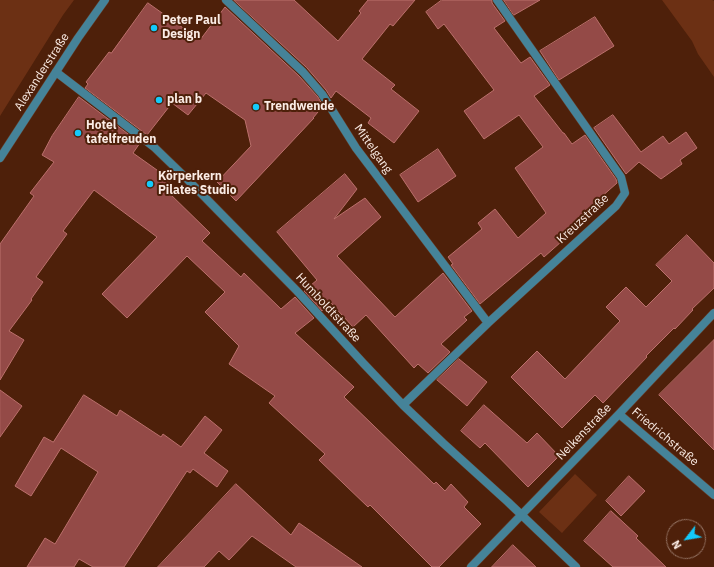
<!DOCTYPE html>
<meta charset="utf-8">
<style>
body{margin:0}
#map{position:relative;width:714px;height:567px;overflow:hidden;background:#4e200a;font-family:"IBM Plex Sans",sans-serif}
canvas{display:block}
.north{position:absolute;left:666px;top:519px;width:40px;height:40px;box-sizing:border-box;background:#4e200a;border:1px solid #937262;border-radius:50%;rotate:239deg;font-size:11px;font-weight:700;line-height:16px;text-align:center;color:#fbece5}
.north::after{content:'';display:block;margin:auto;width:14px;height:18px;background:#13cafb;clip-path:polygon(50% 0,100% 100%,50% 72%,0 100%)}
</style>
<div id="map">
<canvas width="714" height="567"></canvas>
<div class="north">N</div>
</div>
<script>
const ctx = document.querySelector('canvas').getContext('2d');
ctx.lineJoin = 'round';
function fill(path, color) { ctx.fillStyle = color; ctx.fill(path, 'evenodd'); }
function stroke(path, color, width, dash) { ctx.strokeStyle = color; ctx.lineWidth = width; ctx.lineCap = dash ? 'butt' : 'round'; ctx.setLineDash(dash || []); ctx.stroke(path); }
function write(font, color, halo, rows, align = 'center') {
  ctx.font = font + ' "IBM Plex Sans",sans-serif'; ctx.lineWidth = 4; ctx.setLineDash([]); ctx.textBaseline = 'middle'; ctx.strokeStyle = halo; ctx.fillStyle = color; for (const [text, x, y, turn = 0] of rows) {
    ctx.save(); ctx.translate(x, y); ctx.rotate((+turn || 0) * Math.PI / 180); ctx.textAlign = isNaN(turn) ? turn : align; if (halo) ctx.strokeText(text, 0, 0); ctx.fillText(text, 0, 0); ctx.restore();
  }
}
fill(new Path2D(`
 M0,0H74L63,15L0,116Z
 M662,0H712L714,1V77L698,54L692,41Z
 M575,474L597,495L562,533L539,512Z`), '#6c3014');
const building = new Path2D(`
 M234,0H294L338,41L361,13L359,11L368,0H415L393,26L390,24L362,59L395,85L391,89L419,111L394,143L368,123L371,118L336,91L331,98L326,90L307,68Z
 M442,0H492V3L505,21L494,28L521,63L530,57L550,85L534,96L563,133H564L572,144L585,135L616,179L617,183L600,198L605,203L544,257L541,253L480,304L451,265L453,264L448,257L482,229L478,223L495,209L518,238L546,213L515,168L543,147L519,115L484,139L464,111L494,90L444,24L438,29L426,12Z
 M504,0H540L514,15Z
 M148,3L200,40L225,7L299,76L318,97L323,106L313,118H314L236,201L217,182L251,146L245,120L206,93L188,115L172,103L147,135L85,88L88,84L86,82L109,52L111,53Z
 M595,17L614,46L559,80L540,51Z
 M79,97L140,143L133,153L171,180L165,189L210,233L202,241L241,277L244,273L281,309L295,297L314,318L295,333L354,387L344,397L434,484L436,482L445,491L451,484L468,502L464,507L481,524L439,567H432L370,505L368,507L319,460L325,454L269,403L275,396L229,364L239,346L205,312L225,292L187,256L127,318L102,294L157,237L94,190L63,231L67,234L36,277L43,282L31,299L32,300L9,331L24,340L0,380V244L34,196L30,193L54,162L42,155L52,136Z
 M613,115L641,152L663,136L669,144L686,132L697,148L680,160L682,164L661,179L639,162L626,174L594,128Z
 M438,149L456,176L418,202L400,175Z
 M345,174L357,189L334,219L365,198L381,217L337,256L395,317L443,273L472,311L464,317L467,320L441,344L450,352L428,373L418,364L414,368L366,315L353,327L331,303L322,311L304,291L317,280L277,232Z
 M687,235L714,263V288L692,309L693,310L675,329L674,328L646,356L647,357L603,403L595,395L562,428L511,377L537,351L565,379L620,321L606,307L626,287L646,307L672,281L656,265Z
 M714,340V450L659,395Z
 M459,359L487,382L467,406L437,380Z
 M0,390L22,406L0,437Z
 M84,395L117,416L120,410L161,437L163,434L181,447L205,416L222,430L204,453L228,471L217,487L193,469L190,473L187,471L124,567H93L79,559L74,567H27L45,538L55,544L98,472L61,448L31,496L15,486L44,437L53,442Z
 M484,405L527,443L537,433L559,456L528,487L485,443L480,448L461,431Z
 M629,476L645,491L621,516L606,501Z
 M236,484L291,535L299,523L362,567H296L252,536L229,560L219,551L204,567H158Z
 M611,511L638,536L636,538L666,567H613L584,541Z
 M513,545L536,567H492Z`);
fill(building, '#944a47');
stroke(building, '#bb706c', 1);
const minor = new Path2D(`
 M226,0L303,72L322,94L356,148L488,323
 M56,72L154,147L185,177L297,291L364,364L403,405L443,443L508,502L576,567
 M403,405L488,323L616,206L625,193L621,177L497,0
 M619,414L714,495
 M471,567L619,414L714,313`);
const tertiary = new Path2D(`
 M0,158L78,38L105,0`);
stroke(minor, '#663d29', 9);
stroke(tertiary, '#663d29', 9);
stroke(minor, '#458399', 8);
stroke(tertiary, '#458399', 8);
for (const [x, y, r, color] of [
 [154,28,4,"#13cafb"],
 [159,100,4,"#13cafb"],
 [256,107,4,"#13cafb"],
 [78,133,4,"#13cafb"],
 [150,184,4,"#13cafb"]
]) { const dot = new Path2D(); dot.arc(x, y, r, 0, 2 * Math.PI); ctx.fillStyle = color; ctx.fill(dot); stroke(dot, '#4e200a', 1.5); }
write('bold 12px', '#fbece5', '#4e200a', [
 ["Peter Paul",162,21],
 ["Design",162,35],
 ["plan b",167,100],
 ["Trendwende",264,107],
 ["Hotel",86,126],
 ["tafelfreuden",86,140],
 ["Körperkern",158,177],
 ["Pilates Studio",158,191]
], 'left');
write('12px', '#fbece5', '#4e200a', [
 ["Alexanderstraße",42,72,-57],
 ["Mittelgang",373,149,55],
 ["Kreuzstraße",583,219,-43],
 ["Humboldtstraße",328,308,47],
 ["Nelkenstraße",584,432,-46],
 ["Friedrichstraße",665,437,40]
]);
</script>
